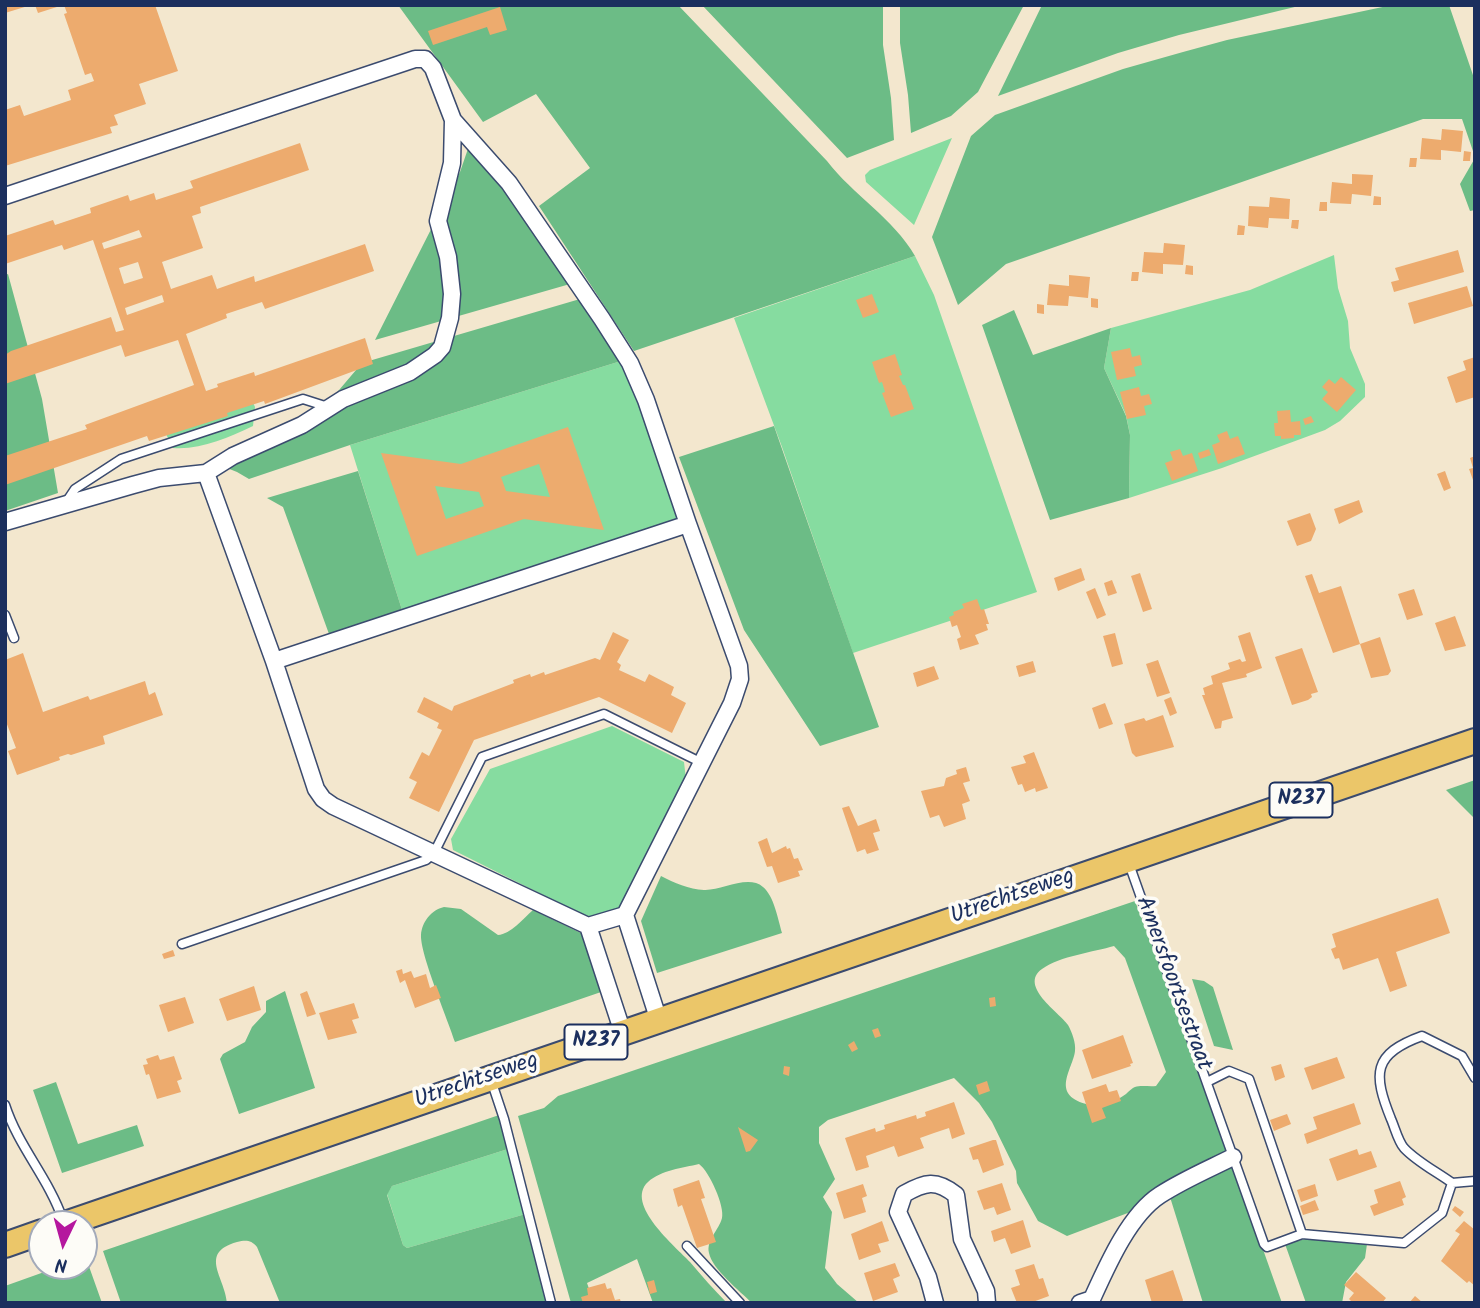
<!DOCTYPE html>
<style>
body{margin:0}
#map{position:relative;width:1480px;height:1308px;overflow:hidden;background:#f3e7ce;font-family:Kalam,sans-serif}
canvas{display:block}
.frame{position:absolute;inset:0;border:7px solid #1b2f5e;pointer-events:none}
.north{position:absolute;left:28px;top:1210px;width:70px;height:70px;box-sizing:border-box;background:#fdfcf7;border:2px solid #a3aaba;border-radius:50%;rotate:185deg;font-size:19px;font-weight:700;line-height:28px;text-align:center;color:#1b2f5e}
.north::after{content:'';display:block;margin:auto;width:24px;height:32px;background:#b5179e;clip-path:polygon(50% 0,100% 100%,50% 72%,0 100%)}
</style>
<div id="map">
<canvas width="1480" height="1308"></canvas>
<div class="frame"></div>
<div class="north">N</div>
</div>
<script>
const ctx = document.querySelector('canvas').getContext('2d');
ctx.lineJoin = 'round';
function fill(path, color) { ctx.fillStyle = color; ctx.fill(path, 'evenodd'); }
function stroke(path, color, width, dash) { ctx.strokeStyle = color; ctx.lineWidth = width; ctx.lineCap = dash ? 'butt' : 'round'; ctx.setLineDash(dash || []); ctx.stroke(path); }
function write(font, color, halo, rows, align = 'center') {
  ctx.font = font + ' Kalam,sans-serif'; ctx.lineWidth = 7; ctx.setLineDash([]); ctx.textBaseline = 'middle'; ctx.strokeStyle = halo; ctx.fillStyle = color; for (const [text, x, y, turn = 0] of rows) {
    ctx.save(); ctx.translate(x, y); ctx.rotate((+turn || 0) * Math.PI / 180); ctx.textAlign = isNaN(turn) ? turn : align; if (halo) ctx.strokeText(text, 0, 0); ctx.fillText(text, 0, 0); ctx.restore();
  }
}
fill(new Path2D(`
 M952,138L914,225L866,182L865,175L870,170Z
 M1334,255L1338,288L1348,321L1350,348L1365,384V397L1340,421L1325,430L1222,468L1129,498L1130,435L1126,415L1104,368L1111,328L1250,290Z
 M915,256L934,295L1037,592L853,653L782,447L734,318Z
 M621,361L640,403L679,518L402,610L350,445Z
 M251,398L255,407L253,426C227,438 201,450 173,448L166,434Z
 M612,726L684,762L686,780L622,907L591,917L583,915L453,850L451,839L490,769Z
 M511,1148L529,1213L407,1248L403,1245L387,1194L392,1186Z`), '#86dca0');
fill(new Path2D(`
 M398,5H678L827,161C853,195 893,218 915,256L634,351L539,206L590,168L536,94L483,122Z
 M702,5H883V45L891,98L894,140L847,158Z
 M900,5H1024L978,92L951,116L911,133L908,95L900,43Z
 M1042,5H1303L1179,35L1118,53L998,96Z
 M1392,5H1449L1475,81V157L1462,119H1423L1006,264L958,305L932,237L971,136L995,115L1123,69L1183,52L1227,40Z
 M471,140L570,284L375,340L460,172Z
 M1475,158V210L1470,211L1460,184Z
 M8,274L42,399L58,493L5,511V275Z
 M580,299L621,361L350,445L249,479L237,472L217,464L328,403L362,363Z
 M1014,310L1033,355L1111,328L1104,368L1126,416L1130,435L1129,498L1050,520L982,325Z
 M774,426L879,727L820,746L744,630L679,457Z
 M358,471L402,610L329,634L283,507L267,498Z
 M1475,780V819L1446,790Z
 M661,876C674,883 689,889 704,890C721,891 748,874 763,887C774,896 778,919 782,933L657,973L641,921Z
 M1135,901L1187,1035L1282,1303H1203L1170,1197L1067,1236L1038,1221L1017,1183L1016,1171L992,1122L979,1103L954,1078L828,1120L819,1127V1143L835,1179L823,1197L832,1212L825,1268L837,1284L859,1303H752C740,1291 712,1269 709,1253C706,1240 719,1230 722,1218C725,1206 709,1171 699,1164C683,1168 661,1170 648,1182C624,1204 676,1247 690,1262C702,1276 714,1290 727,1303H653L637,1259L587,1283L594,1303H571L518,1116L544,1108L558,1096ZM1114,946L1125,958L1166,1072L1156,1086C1150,1087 1141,1085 1135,1087C1132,1088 1128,1092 1126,1094C1115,1102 1099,1108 1086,1104C1050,1094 1073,1069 1075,1051C1076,1043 1072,1032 1068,1025C1060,1013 1018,986 1042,969C1060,956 1094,952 1114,946Z
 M444,907L461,909L498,935C511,934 523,919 533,910L585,935L604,991L455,1042C448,1020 420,954 421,935C422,922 431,910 444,907Z
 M1192,979L1204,981L1213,987L1233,1050L1214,1046Z
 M285,991L315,1088L239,1114L220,1059L223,1054L245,1042L252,1027L266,1012V1001Z
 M56,1082L78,1144L137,1125L144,1146L62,1173L33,1090Z
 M502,1114L511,1148L392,1186L387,1195L403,1245L407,1248L529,1213L555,1303H280L257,1247C251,1240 246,1240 237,1242C198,1253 225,1277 227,1303H121L103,1251Z
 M1322,1235L1368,1237L1365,1258L1346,1282L1342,1303H1306L1285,1244Z
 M86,1258L102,1303H5V1286L61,1266H84V1259Z`), '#6cbc86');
fill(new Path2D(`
 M5,5H28V6L5,13Z
 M35,5H60V6L38,13Z
 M64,5H155L178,71L139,84L146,104L114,115L118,125L110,127L112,133L5,166V110L20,105L24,116L71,100L68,90L94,81L91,73L85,75L64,14L67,13Z
 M500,7L507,30L490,35L487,27L433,45L428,31Z
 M1442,129L1463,131L1461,152L1441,150V160L1420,159L1422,138L1441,140Z
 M300,143L309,170L200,207L201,213L192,216L203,248L162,262L171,289L212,275L217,289L254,276L255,282L365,244L374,271L265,309L262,302L226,314L227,318L186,334L206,391L218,387L217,384L254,372L255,376L365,338L373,364L265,404L264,401L227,413L228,416L149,441L147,436L5,485V456L87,429L85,425L194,385L178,340L125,357L121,345L5,384V355L11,351L111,317L116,332L124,330L93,240L64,250L62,245L5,264V236L53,220L55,225L91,213L90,208L128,195L130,201L154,193L156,200L193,188L190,181ZM139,230L142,237L104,249L102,243ZM138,262L143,278L124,284L119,268ZM162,295L164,302L127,315L125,308Z
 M1464,151L1471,152L1470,161H1463Z
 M1410,158H1417L1416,167H1409Z
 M1352,174L1373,175L1371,196L1352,194L1351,204L1330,203L1332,182L1352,184Z
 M1374,196L1381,197V205H1373Z
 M1270,197L1290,199L1289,219L1269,218L1268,228L1248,226L1249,206L1269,207Z
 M1320,202H1327V211H1319Z
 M1292,220H1299L1298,229L1291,228Z
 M1238,225L1245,226L1244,235H1237Z
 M1164,243L1185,245L1183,265L1163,264V274L1142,272L1144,252L1163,253Z
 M1458,250L1464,272L1394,292L1391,282L1399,280L1395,268Z
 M1186,265L1193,266V275L1185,274Z
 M1132,272H1139L1138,281H1131Z
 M1069,275L1090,277L1088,298L1069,296L1068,306L1047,305L1049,284L1069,286Z
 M1467,286L1473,306L1414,324L1408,303Z
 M872,294L879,312L863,318L856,300Z
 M1091,298L1098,299V308L1091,307Z
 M1037,304L1044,305V314L1037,313Z
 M1130,348L1132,357L1140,355L1142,365L1134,367L1136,376L1117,380L1111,352Z
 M895,354L902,375L899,376L903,385H905L914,409L891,417L882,393L885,392L882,382L879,383L872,362Z
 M1475,357V397L1456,403L1447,377L1466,370L1463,361Z
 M1341,377L1356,390L1337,412L1322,399L1328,392L1322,387L1329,379L1335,384Z
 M1139,387L1141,396L1149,394L1152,404L1144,406L1146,415L1127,419L1120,392Z
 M1290,410L1291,422L1300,421L1301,435H1294V438L1281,439V436H1275L1274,423H1278L1277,411Z
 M1311,416L1314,422L1305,425L1303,419Z
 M568,427L604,530L524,519L417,556L381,453L461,464ZM539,464L550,497L506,491L501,477ZM435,486L479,492L484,506L446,519Z
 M1227,431L1230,439L1238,436L1245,454L1218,464L1212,445L1220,442L1217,435Z
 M1180,449L1183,456L1192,453L1198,471L1172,481L1165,463L1173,460L1170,452Z
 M1209,449L1211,455L1200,459L1198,453Z
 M1475,456V479L1473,480L1469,469L1473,468L1470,458Z
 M1445,471L1451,488L1444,491L1437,474Z
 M1359,500L1363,512L1339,524L1334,509Z
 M1310,513L1316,529L1311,541L1297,546L1287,521Z
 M1081,568L1085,580L1058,591L1054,578Z
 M1140,573L1152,609L1143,612L1131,576Z
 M1312,574L1319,593L1341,586L1360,644L1333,653L1305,576Z
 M1112,580L1117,593L1108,596L1104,583Z
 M1095,588L1106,615L1097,619L1086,592Z
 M1414,589L1423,615L1407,620L1398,594Z
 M977,599L981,610L984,609L989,624H986L988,630L975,635L979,644L960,650L957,639L961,637L957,625L952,627L949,617L954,615L953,612L964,608L962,604Z
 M1455,616L1466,646L1445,651L1435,623Z
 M613,632L629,640L617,662L621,665L619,670L645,682L649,674L674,687L671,695L686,703L672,733L599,697L474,740L439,812L409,798L417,782L409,778L422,752L429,756L442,730L437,728L439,723L417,712L424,697L452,711L454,706L514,683L513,680L530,674L531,677L544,672L545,675L595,658L600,660Z
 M1250,632L1262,668L1246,674L1247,677L1222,683L1233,718L1222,721L1221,728L1215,729L1202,695H1205L1203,688L1213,684L1211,676L1230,669L1228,663L1240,659L1242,662L1246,661L1238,636Z
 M1115,633L1123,664L1112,667L1103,636Z
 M1380,637L1391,671L1388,675L1371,678L1360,644Z
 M1302,648L1318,692L1311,694L1312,697L1308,700L1292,705L1275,657Z
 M23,653L43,712L88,696L90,700L145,681L149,695L155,692L163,715L103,736L105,744L71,755L68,754L59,757L60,760L17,775L8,751L16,748L5,719V660Z
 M1158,660L1170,693L1157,697L1146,664Z
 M1033,661L1036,672L1019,677L1016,666Z
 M934,666L939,679L917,687L913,673Z
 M1171,697L1177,713L1170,716L1164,700Z
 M1105,703L1113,724L1099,729L1092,708Z
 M1163,715L1174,747L1136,757L1132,753L1124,724L1144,718L1146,721Z
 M1034,752L1048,788L1036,792L1035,788L1025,792L1022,784L1018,785L1011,767L1026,763L1023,756Z
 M966,767L970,781L963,783L970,801L962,804L966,819L944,827L939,815L930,818L921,791L944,786L946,778L957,774L956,770Z
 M849,806L858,826L876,819L880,831L873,833L879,850L867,854L865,849L857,852L842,808Z
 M767,838L772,853L786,846L787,849L790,848L794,859L798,858L803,870L798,871L800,876L778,883L772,866L767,867L758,842Z
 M1438,898L1450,933L1396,952L1407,986L1390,992L1378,958L1343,970L1339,958L1335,959L1331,949L1336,947L1332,934Z
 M173,950L175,956L164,959L162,954Z
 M402,969L403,974L411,971L414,978L426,974L430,988L436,985L441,998L415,1008L405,980L400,983L396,971Z
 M254,986L261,1010L227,1021L219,999Z
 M307,991L316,1014L307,1017L300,994Z
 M185,997L194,1023L168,1032L159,1005Z
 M995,997L996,1006L990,1007L989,998Z
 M354,1003L359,1018L352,1020L357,1033L328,1040L319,1013Z
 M878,1028L881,1036L875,1038L872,1030Z
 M1123,1035L1133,1063L1130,1064L1131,1066L1092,1079L1082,1050Z
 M854,1041L858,1049L852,1052L848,1045Z
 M158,1055L160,1060L174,1056L182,1079L177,1081L181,1092L157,1099L149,1074L146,1075L143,1065L148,1064L146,1059Z
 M1337,1057L1345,1078L1312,1090L1304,1068Z
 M1281,1064L1285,1077L1275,1081L1271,1067Z
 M784,1066L790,1067L789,1076L783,1074Z
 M987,1081L990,1091L979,1095L976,1085Z
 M1106,1084L1109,1092L1117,1090L1121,1101L1102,1108L1106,1118L1092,1123L1082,1092Z
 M954,1102L965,1134L952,1139L949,1128L934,1133L920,1138L924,1148L898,1157L894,1146L866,1156L869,1167L856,1171L845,1138L875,1128L876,1132L885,1129L884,1125L916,1115L917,1119L926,1116L925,1112Z
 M1354,1103L1361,1124L1307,1144L1304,1134L1317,1129L1313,1117Z
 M1287,1114L1291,1124L1274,1131L1270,1120Z
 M738,1127L758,1140L750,1151L746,1152Z
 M993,1140H996L1004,1165L983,1173L978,1159L973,1160L969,1148Z
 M1357,1149L1359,1155L1371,1151L1377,1167L1337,1181L1329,1159Z
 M699,1180L705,1198L701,1199L716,1242L697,1248L682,1205L678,1207L673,1189Z
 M1400,1181L1406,1197L1402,1199L1404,1205L1374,1216L1370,1206L1378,1203L1374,1190Z
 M1002,1183L1011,1210L997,1215L994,1207L984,1210L977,1191Z
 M863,1184L867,1196L862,1198L866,1212L844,1219L836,1193Z
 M1315,1184L1318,1196L1301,1202L1297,1190Z
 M1315,1200L1319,1210L1303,1215L1300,1206Z
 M1455,1206L1464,1212L1460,1217L1452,1210Z
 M1023,1220L1031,1247L1011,1254L1005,1238L994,1242L991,1231Z
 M882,1221L889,1241L878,1244L881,1252L859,1260L851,1234Z
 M1464,1221L1475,1230V1286L1469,1281L1467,1283L1441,1261L1460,1234L1455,1231Z
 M895,1263L900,1276L893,1279L898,1292L873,1301L864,1273Z
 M1034,1264L1039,1279L1043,1278L1049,1296L1030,1303H1017L1011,1288L1020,1285L1015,1270Z
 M1173,1270L1183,1300L1182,1303H1152L1145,1280Z
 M1356,1272L1386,1298L1382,1303H1353L1349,1299L1354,1293L1344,1285Z
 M654,1280L657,1292L650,1294L647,1282Z
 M605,1283L607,1289L611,1288L615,1300L620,1299L621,1303H583L581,1297L588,1295L587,1288Z
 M1415,1296L1423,1303H1409Z`), '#edab6e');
const service = new Path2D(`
 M67,501L75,489L121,459L303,399L328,407
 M5,615L14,638
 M1128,861L1264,1244L1267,1247L1302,1234L1404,1243L1442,1213L1452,1183
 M182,944L426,860L434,853L482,757L604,714L702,763
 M1475,1078L1462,1056L1422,1036C1372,1054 1373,1074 1391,1119C1395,1128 1398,1141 1404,1148C1417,1162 1437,1172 1452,1183L1475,1181
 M491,1080L504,1119L551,1303
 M1207,1082L1229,1071L1249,1079L1302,1234
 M5,1105C19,1148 48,1177 63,1220
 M687,1246L740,1303`);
const minor = new Path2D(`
 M5,196L415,59H425L433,68L453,120L509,183L602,319L630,363L646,400L688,524
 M206,473L233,456L302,425L343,399L410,372L435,355L442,347L450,318L452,294L448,257L438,221L452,163L453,120
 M5,522L133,485L159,478L206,473L274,661L316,789L323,799L333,806L588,926L625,915
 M274,661L688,524L739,666L740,679L732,703L625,915L659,1021
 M588,926L623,1033
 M935,1303L928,1277L898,1212L904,1194C925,1182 936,1179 956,1195L962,1239L986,1291L987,1303
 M1080,1303L1092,1299C1107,1266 1129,1215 1160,1195C1183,1180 1209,1169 1233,1157`);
const primary = new Path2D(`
 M65,1224L1475,741
 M5,1245L42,1232`);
stroke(service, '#3b4b6f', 11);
stroke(minor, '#3b4b6f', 19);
stroke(primary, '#3b4b6f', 28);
stroke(service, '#fff', 8);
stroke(minor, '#fff', 16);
stroke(primary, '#ebc669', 24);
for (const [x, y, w] of [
 [1301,800,63],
 [596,1042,63]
]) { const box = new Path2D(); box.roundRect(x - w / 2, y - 17.5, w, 35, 5); ctx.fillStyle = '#fdfcf7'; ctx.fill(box); stroke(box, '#1b2f5e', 2); }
write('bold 21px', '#1b2f5e', null, [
 ["N237",1301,800],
 ["N237",596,1042]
]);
write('23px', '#1b2f5e', '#fdfcf7', [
 ["Utrechtseweg",1013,898,-19],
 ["Amersfoortsestraat",1172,984,70],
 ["Utrechtseweg",477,1082,-19]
]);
</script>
